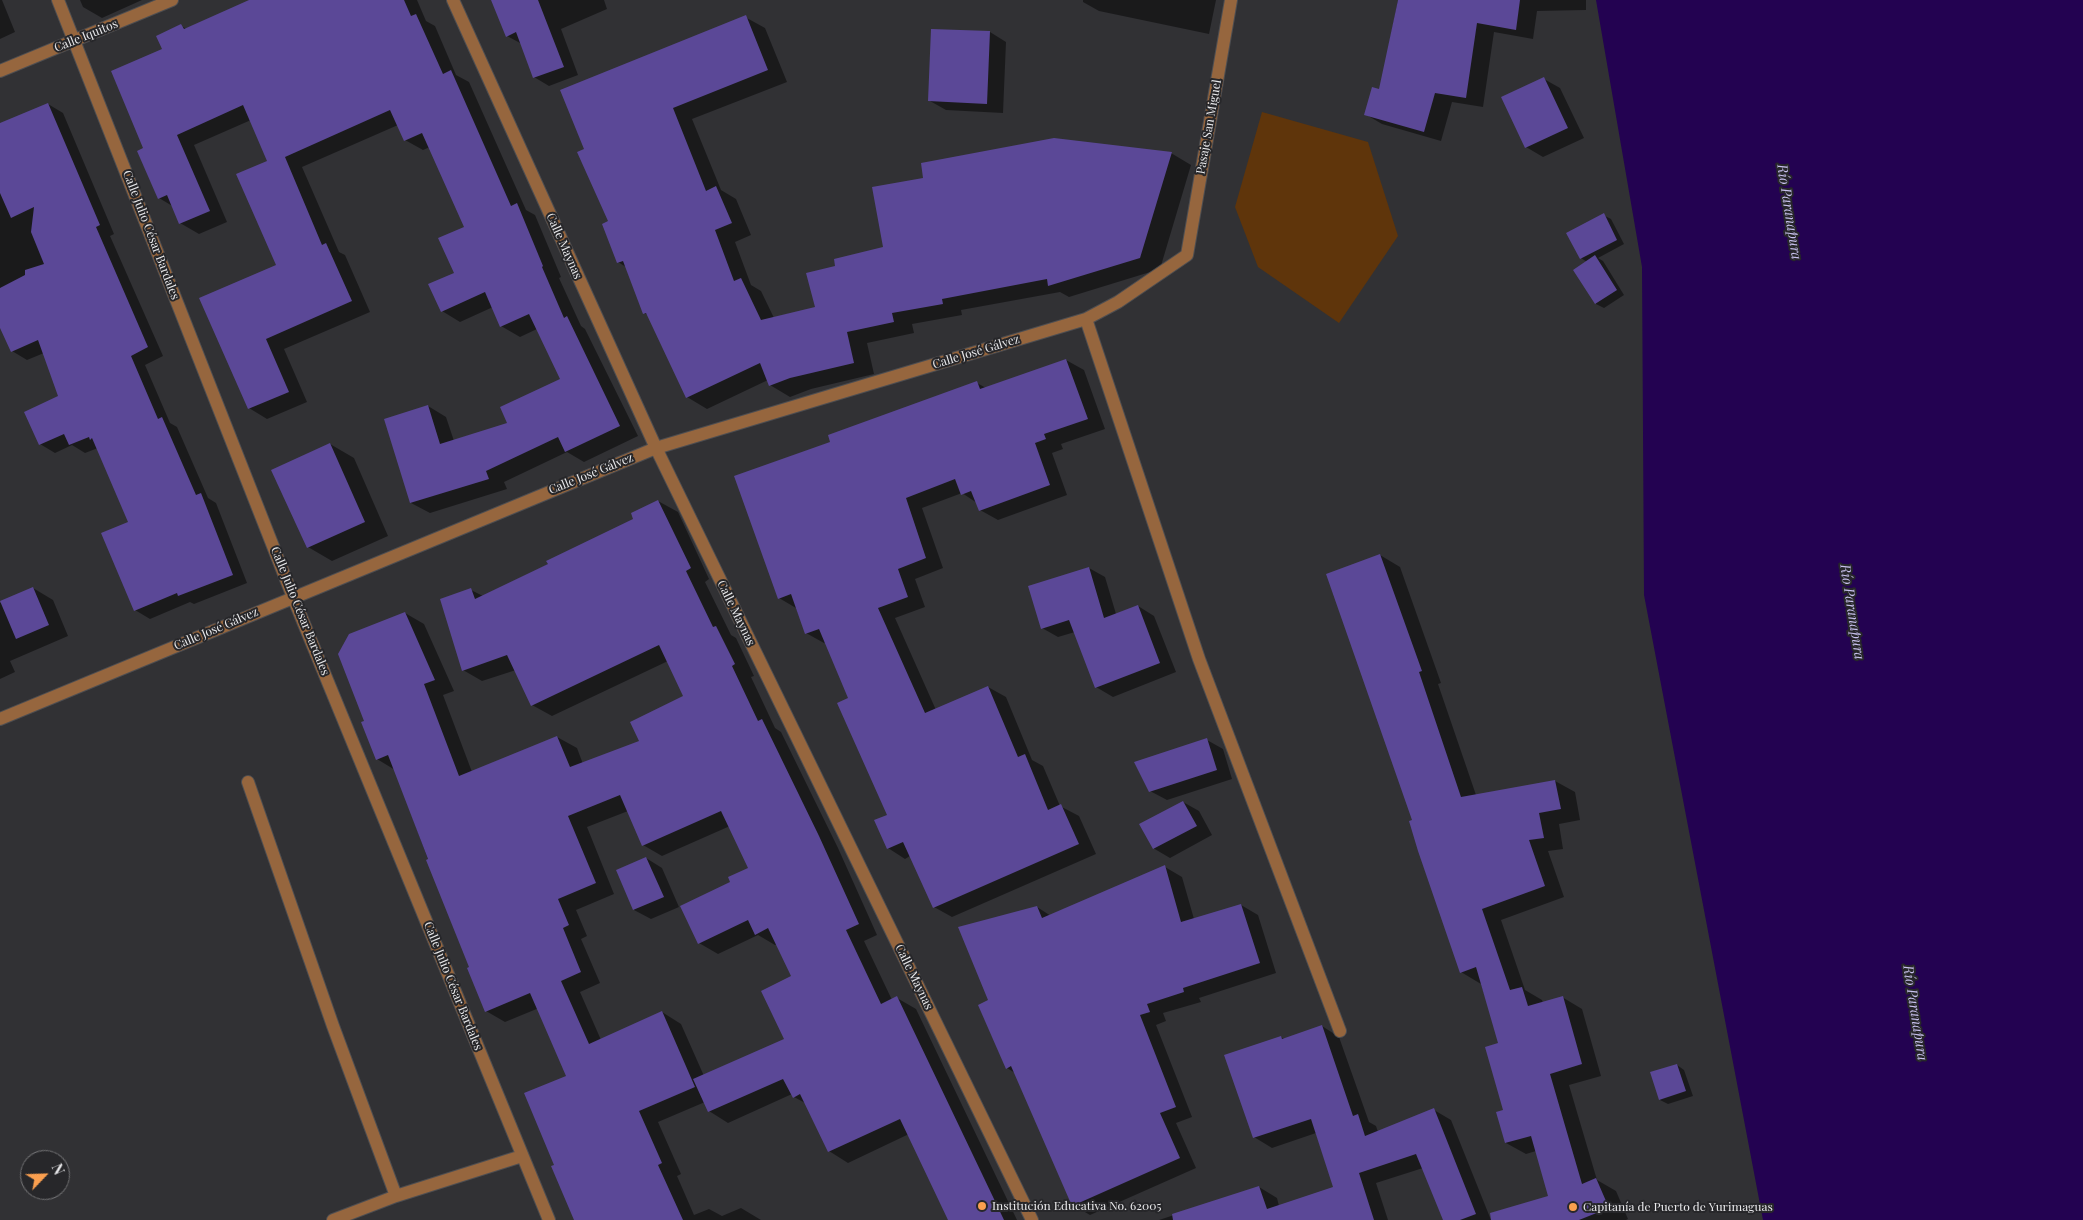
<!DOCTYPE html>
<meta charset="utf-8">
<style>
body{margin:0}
#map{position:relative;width:2083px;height:1220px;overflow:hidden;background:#313134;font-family:"Playfair Display",serif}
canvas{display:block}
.north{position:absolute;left:20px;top:1150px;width:50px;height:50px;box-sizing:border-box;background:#27272a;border:1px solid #757577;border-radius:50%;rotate:66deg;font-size:14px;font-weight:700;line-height:20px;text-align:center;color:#e9e9eb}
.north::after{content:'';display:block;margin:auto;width:18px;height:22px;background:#fa9f4f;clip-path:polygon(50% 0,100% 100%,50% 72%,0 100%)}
</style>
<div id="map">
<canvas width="2083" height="1220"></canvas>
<div class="north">N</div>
</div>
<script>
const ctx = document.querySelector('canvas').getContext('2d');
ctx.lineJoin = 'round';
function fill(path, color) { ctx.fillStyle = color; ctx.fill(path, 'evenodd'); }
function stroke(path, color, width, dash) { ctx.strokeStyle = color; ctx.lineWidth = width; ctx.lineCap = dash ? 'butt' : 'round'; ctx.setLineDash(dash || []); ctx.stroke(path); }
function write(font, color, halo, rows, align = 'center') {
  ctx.font = font + ' "Playfair Display",serif'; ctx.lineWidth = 4; ctx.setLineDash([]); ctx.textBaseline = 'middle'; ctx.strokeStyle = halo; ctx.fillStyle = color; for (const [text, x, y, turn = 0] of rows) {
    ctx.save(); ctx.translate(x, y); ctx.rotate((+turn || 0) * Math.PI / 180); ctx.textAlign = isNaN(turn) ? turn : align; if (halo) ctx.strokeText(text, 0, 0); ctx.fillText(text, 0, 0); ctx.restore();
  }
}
fill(new Path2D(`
 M1262,112L1368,142L1398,236L1339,323L1258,267L1235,207Z`), '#5f350b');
fill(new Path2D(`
 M1596,0H2083V1220H1763L1644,595L1642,267Z`), '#230251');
fill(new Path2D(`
 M0,0H2L15,32L0,39Z
 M80,0H142L102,18L83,7Z
 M252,0H417L426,21L435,26L456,75L469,82L526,210L535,215L561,277L559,278L581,326L585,329L638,436L584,462L567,452L504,482L507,489L430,513L411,503L428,406L446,417L454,441L509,424L561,379L537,329L520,337L501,326L493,307L460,322L442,311L455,273L465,227L430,147L423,150L405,140L398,125L302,167L339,252L345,255L370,312L284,349L307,402L267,419L249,408L277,266L269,162L251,120L194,145L227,222L199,234L180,223L174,207L159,198L145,148L164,50L181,26L187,29Z
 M492,0H604L607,9L561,29L578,75L549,86L534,77L522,44L507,36Z
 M1083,0H1216L1209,34L1099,11L1083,2Z
 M1398,0H1586V10L1537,11L1533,39L1494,32L1483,107L1452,102L1441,141L1382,124L1365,114L1380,90Z
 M745,17L765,28L787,82L692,119L721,190L736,199L751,235L735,242L751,285L761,291L774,318L816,308L837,267L885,248L1171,153L1191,165L1160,269L1069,297L1060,292L961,310L962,315L912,324L914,333L867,343L874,374L811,389L790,397L770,385L768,380L707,409L687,397L648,315L644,313L626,267L618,262L610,222L585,150Z
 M990,32L1006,42L1003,113L946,110L930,101Z
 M1544,79L1560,88L1584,138L1543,157L1526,147Z
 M48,104L63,113L114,234L110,236L163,356L145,365L170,423L177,427L208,498L216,503L247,583L194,604L190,602L150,619L135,610L130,522L98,448L85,453L72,445L55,453L40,444L60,397L44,353L27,360L12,351L0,325V128Z
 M1603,215L1611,219L1624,244L1598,258L1603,261L1624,295L1604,308L1596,304L1575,270L1587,262L1581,258Z
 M1066,360L1084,370L1105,429L1061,444L1063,449L1052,453L1067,495L998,520L980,510L977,503L962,493L922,508L943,568L915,579L925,607L895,618L936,710L988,687L1006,697L1032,760L1043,766L1060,806L1079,816L1096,854L952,917L934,907L910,856L905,859L888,848L889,815L850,699L826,642L824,643L806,633L796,608L779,598L832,442L977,383L986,388Z
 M330,444L354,458L388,536L332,561L308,547Z
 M658,501L678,512L709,579L705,582L731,635L736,638L754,676L751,677L775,728L781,732L838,848L877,935L864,941L892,1000L897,998L916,1009L1017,1220H950L909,1134L848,1163L829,1151L807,1104L794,1097L792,1094L728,1123L709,1111L705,1102L658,1122L681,1174L677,1176L694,1215L709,1209L722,1216L741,1208L761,1220H576L555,1166L568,1076L539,1008L505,1022L486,1011L471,968L443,900L395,770L377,759L366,722L405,613L424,624L454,691L443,695L472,772L557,737L577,748L583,764L641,741L685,697L668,661L552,716L532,705L516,670L482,681L463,670L471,590L483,596L549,564L635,519ZM628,811L643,845L662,856L730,826L750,869L732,882L699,943L718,954L758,935L775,945L777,944L792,977L785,1040L704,1076L681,1024L662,1012L601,1040L580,992L600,983L581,939L587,936L576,910L614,894L587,827Z
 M1380,555L1400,567L1441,683L1438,684L1476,795L1555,781L1575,792L1580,820L1559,824L1563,849L1548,851L1564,897L1501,920L1525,990L1542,1000L1543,1003L1562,997L1582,1009L1601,1076L1569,1085L1597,1180L1616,1191L1628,1219L1626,1220H1538L1549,1197L1536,1151L1526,1154L1506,1143L1500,1044L1481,984L1461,972L1413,821Z
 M1089,568L1105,577L1116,614L1138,606L1154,616L1176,672L1113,697L1096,687L1075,632L1058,637L1042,628Z
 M33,588L53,600L68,636L10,661L15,672L0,679V603Z
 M1207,740L1223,749L1232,779L1167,800L1150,791Z
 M1183,802L1199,811L1212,835L1170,858L1153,848Z
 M646,858L662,868L679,907L651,919L634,910L617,870Z
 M1165,867L1182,877L1194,919L1241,905L1258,915L1276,973L1199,998L1201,1002L1163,1013L1166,1021L1156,1025L1192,1117L1176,1123L1196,1168L1090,1215L1073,1205L1015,1073L1007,1068L990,1001L1037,907L1051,916Z
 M1322,1026L1339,1037L1369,1122L1376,1126L1378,1132L1434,1110L1451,1120L1491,1220H1444L1423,1168L1376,1183L1388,1220H1159L1259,1187L1277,1198L1279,1206L1334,1188L1316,1133L1272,1148L1254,1137L1280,1037L1285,1039Z
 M1677,1065L1684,1070L1693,1096L1668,1104L1660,1100Z`), '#0007');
fill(new Path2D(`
 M249,0H404L411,16L416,14L443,74L451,70L511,206L517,203L543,266L542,267L564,318L567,316L620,426L565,452L558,437L486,471L489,479L410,503L384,419L428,405L440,444L507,423L500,407L560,379L529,314L500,327L485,292L441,312L428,284L454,273L438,238L464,227L422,133L404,141L390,110L285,157L322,245L326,243L352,301L266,339L289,392L248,409L199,298L276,265L236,174L267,161L243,105L177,135L210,211L179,224L167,195L158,199L137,151L143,148L111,71L162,49L156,36L181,24L184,29Z
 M491,0H538L564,67L533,78L516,32L506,37Z
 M1398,0H1520L1516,30L1477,23L1466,98L1435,93L1424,132L1364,115L1372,87L1379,89Z
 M746,15L768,70L673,108L706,191L716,186L732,223L715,230L734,281L741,278L761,320L815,307L806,273L835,266L834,259L883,247L872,187L923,178L921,163L1054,138L1172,152L1140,258L1048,286L1047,279L942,299L943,304L892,313L894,322L847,332L854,363L790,378L769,386L760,363L686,398L646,313L643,314L623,261L617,263L602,224L608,221L577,152L584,149L560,90Z
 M931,29L990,31L987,104L928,101Z
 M1544,77L1568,128L1525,148L1501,97Z
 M48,103L100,225L96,227L148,347L131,356L158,419L162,417L196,495L201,493L233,575L178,596L177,593L134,611L101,533L128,522L92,438L90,440L89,437L69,445L64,434L39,445L24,412L58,396L38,340L11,352L0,328V288L25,275V270L44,264L31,232L34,207L11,218L0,193V123Z
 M1604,213L1617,240L1580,259L1566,233Z
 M1595,255L1617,290L1595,304L1573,270Z
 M1066,359L1088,419L1044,434L1046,439L1035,443L1050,485L979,511L971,491L961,495L955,479L906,498L926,558L898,569L908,597L878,608L925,713L988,686L1018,757L1025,754L1048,810L1061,804L1079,844L933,908L903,842L887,849L874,820L887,815L837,703L848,698L819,629L805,634L791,594L778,599L734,476L830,442L828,435L977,381L980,389Z
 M330,443L365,522L307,548L271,470Z
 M658,500L691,568L686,571L713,627L716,626L735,664L732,666L758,721L762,719L819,836L859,924L846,930L881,1004L897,996L1004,1220H948L900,1119L828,1152L800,1094L793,1098L783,1079L708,1112L693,1079L784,1039L761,991L791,976L768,928L755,935L748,920L698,944L680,906L730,882L728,877L748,868L721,811L642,846L620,795L568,816L596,883L558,899L569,925L563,928L581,972L561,981L589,1044L662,1011L695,1087L639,1111L662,1163L658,1165L683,1220H574L551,1166L554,1165L524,1093L566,1076L530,993L485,1012L467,968L469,967L426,860L428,859L388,755L376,760L361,722L364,721L338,654L349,634L405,612L435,680L424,684L459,776L557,736L570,767L639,741L630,722L683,696L659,645L531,706L507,655L462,671L440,599L471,588L475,599L548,564L546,561L633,519L631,513Z
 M1380,554L1422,671L1419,672L1461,797L1555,780L1561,809L1539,813L1544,838L1529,840L1545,886L1482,909L1510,990L1522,987L1528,1006L1563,996L1582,1064L1550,1074L1582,1184L1596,1178L1609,1208L1579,1220H1491L1490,1213L1548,1196L1531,1136L1505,1143L1496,1112L1503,1110L1485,1047L1498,1043L1476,967L1460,973L1418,851L1409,821L1412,820L1326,574Z
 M1089,567L1104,618L1138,605L1160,663L1095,688L1069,620L1041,629L1028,586Z
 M33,587L49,625L16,639L0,601Z
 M1207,738L1217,770L1149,792L1134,762Z
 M1183,801L1197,826L1153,849L1139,824Z
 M646,857L664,897L633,910L616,870Z
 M1165,865L1181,922L1241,904L1260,963L1183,988L1184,992L1147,1004L1150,1012L1140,1015L1176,1107L1160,1113L1180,1158L1072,1206L1011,1066L1006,1069L978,1005L988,1000L958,927L1037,906L1042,918Z
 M1322,1025L1353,1116L1358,1114L1365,1136L1434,1108L1476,1214L1460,1220H1443L1416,1154L1359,1173L1374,1220H1173L1172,1214L1259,1186L1267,1209L1333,1187L1311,1119L1253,1138L1224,1055L1281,1036L1282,1039Z
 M1677,1064L1686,1091L1659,1100L1650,1072Z`), '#5b4897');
const minor = new Path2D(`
 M58,0L293,597L549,1220
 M453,0L656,448L1032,1220
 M0,71L172,0
 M1086,319L1199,659L1340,1031
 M0,719L656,448L1086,319L1118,302L1187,255L1231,0
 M248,782L333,1026L396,1196L522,1156
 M333,1220L396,1196`);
stroke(minor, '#4e4e51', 14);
stroke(minor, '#96663e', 12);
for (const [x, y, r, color] of [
 [982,1206,5,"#fa9f4f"],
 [1573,1207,5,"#fa9f4f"]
]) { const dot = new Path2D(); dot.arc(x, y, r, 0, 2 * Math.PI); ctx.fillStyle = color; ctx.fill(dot); stroke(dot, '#27272a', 2); }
write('12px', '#e9e9eb', '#27272a', [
 ["Calle Iquitos",86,36,-22],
 ["Pasaje San Miguel",1209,127,-80],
 ["Calle Julio César Bardales",151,235,69],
 ["Calle Maynas",564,246,66],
 ["Calle José Gálvez",976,352,-17],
 ["Calle José Gálvez",591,474,-22],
 ["Calle Julio César Bardales",300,611,68],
 ["Calle Maynas",736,613,64],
 ["Calle José Gálvez",216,629,-23],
 ["Calle Maynas",914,977,64],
 ["Calle Julio César Bardales",453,986,68]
]);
write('12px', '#e9e9eb', '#27272a', [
 ["Institución Educativa No. 62005",992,1206],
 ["Capitanía de Puerto de Yurimaguas",1583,1207]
], 'left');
write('italic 14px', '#c8c1ee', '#27272a', [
 ["Río Paranapura",1789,212,81],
 ["Río Paranapura",1852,612,81],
 ["Río Paranapura",1915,1013,81]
]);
</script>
